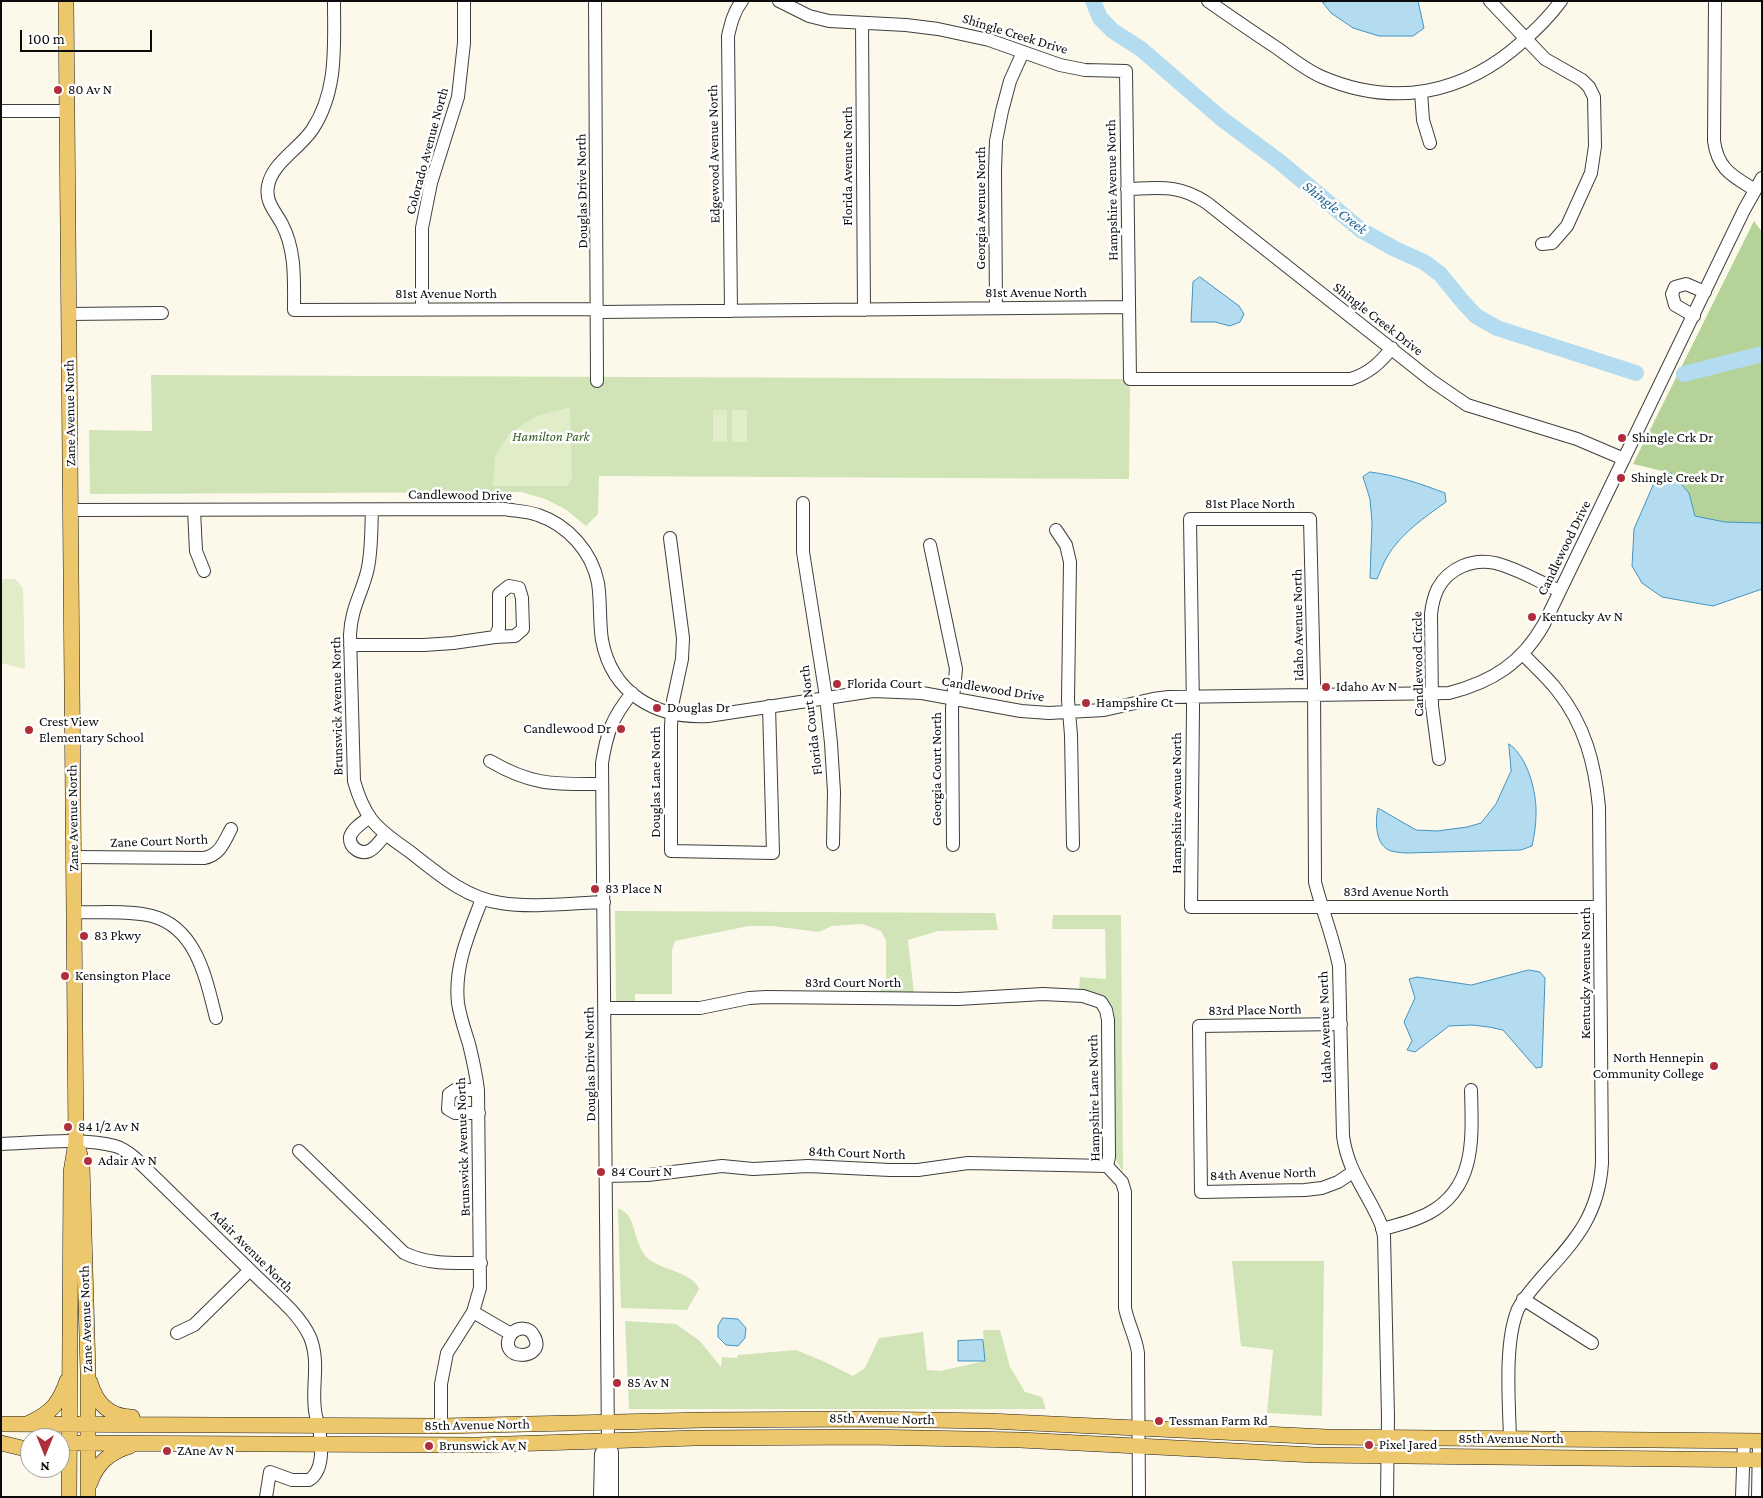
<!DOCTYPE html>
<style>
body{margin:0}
#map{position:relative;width:1763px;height:1498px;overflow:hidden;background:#fdf9ea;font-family:"Crimson Pro",serif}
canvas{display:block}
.frame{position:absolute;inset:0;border:2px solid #0b0b0b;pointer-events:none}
.north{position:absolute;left:20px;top:1428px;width:50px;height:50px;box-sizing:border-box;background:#fff;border:1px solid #9d9d9d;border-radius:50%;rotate:180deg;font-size:14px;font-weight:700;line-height:20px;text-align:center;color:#0b0b0b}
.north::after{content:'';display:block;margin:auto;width:18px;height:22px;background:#ae2f3b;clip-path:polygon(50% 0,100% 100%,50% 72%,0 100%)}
.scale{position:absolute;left:20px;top:30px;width:132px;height:22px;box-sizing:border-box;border:2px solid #0b0b0b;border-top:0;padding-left:6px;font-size:15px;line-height:18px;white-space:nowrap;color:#0b0b0b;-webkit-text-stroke:4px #fff;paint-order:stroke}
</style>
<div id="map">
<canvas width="1763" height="1498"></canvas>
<div class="frame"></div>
<div class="north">N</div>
<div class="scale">100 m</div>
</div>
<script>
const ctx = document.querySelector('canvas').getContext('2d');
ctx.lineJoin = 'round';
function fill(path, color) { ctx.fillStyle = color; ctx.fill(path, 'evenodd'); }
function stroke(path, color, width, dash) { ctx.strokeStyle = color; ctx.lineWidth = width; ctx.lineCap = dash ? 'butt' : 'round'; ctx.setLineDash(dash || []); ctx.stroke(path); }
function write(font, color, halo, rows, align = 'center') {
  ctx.font = font + ' "Crimson Pro",serif'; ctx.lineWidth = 5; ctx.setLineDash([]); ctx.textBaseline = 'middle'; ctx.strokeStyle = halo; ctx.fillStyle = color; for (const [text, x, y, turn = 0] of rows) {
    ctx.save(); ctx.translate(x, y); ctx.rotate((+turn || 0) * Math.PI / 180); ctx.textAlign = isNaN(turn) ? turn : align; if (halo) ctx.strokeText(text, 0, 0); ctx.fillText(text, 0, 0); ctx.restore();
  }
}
fill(new Path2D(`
 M151,375L1123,379L1130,387L1129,479L599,476L598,514L586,526L565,509L545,499L522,492L90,494L89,430L152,431Z
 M615,911L995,913L998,930L938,931L908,940L914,993H879L886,977V940L881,931L862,924L832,926L819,932L772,926H749L675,941L672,950V994H635V1002L616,1001Z
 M1053,915H1121L1123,1172L1116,1160L1114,1011L1105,998L1079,990L1080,977L1106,979L1105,929H1052Z
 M618,1208C621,1210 626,1212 628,1215C636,1226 636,1250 650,1260C663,1270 694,1273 699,1289L687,1310L621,1308Z
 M1232,1261H1324L1322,1416L1267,1413L1273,1350L1241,1346Z
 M625,1321L676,1324L700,1341L721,1367L722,1357L737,1358L738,1355L796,1350L825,1362L853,1376L865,1368L879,1338L923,1332L927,1370L940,1371L985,1361L983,1330H1000L1010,1367L1025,1392L1042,1397L1046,1409H629Z`), '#d1e4b7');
fill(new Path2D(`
 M1754,221L1762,232V523L1725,522L1695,516L1689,493L1671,473L1633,464Z`), '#b5d398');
fill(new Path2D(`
 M570,407L572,478L567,486H493L495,456L509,434L536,416Z
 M713,410H727V442H713Z
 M732,410H747V442H732Z
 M1,579H15L23,588L25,669L1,663Z`), '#e1ecc8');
const water = new Path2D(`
 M1329,1H1418L1424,28L1413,36H1379L1353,28L1331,13L1323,3Z
 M1200,277L1239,306L1244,314L1240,322L1230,326L1215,322H1191L1193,282Z
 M1370,472C1396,475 1421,484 1445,493L1446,502C1425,517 1400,534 1387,557C1383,564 1380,572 1377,579L1370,578L1372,522L1370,499L1363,477Z
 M1671,473L1689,493L1695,516L1725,522L1762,523V589L1713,606L1662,597L1642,583L1632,566L1634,529L1654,483Z
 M1509,744C1528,757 1537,793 1536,815C1536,826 1534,836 1532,846L1521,850L1407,853C1402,853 1396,852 1391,851C1375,846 1375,821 1378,808L1416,830L1437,831L1467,827L1481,823L1496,804L1511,771Z
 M1529,970L1540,972L1545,978L1542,1067L1536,1068L1503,1030L1489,1027L1472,1025L1449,1026L1415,1052L1407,1050L1412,1041L1404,1022L1415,998L1409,979L1417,977L1471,985Z
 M723,1318L738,1319L746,1328L745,1338L738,1346L726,1345L718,1337V1326Z
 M983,1340L985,1361H958V1341Z`);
fill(water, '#b3dcf0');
stroke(water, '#4194c1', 1);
stroke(new Path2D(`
 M1093,1L1100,18L1113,31L1141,49L1222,119L1280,162L1361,230L1395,249L1424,262L1440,274L1463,302L1476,316L1497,328L1636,373
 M1684,374L1762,354`), '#b3dcf0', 16);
const minor = new Path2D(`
 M334,1C334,46 338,91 312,130C299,149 272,163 268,186C265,202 275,211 282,224C296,251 294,280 294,310L598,309
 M595,1L597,381
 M779,1L809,16L829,21L906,25L938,29L989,40L1060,65L1085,70L1126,71L1130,379H1351C1369,373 1380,363 1392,348
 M1208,1C1231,17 1254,33 1277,48C1291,58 1306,70 1322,77C1394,108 1464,94 1522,42C1536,30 1549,17 1561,1
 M1490,1L1545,59L1582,80L1589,87L1594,97L1595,146L1591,173L1567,226L1552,243L1542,244
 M1715,1L1714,141C1718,170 1733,176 1755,190
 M862,23L864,310
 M1421,92L1423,120L1430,143
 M1,111H67
 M1127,189C1160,188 1179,184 1207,203L1432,381L1467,405L1577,439L1624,459
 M996,308L995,171L996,141L1002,111L1010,81L1023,52
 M422,310V228L431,183L458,97L464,43V1
 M731,311L728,36C731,23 734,11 742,1
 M598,312L1129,307
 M69,314L162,313
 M1694,316L1675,305L1672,294L1675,287L1686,284L1705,292
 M803,503V552L826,697L831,743L834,792L833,844
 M71,510L504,509C515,511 527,511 538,515C568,525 592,552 598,583C601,602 599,621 602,640C612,694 657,719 708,716L873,691L922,693L1021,711L1049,713L1104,710L1153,699L1169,697L1449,693C1492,682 1522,663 1544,624L1744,210L1762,178
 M194,510L196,551L204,571
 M372,510C371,530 372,552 367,572C361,595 351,609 350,635L354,781C358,795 363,808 371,819C381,832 396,842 409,851C437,873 465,898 501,903C531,908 573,903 604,902
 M1056,530L1066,545L1070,562L1068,700L1071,735L1073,845
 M670,538L683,638L682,659L673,701L671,725V851L773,853L769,706
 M930,545L956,669L952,708L953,845
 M350,645H424L453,643L495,637L499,628V594L509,586L519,588L522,598L523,629L515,636L495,637
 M1439,759L1432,706L1431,614C1432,605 1434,596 1438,588C1449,568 1473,558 1495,563C1517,568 1539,582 1560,591
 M490,761C533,786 555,784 602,784
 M370,817C363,822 352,829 350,837C349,847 360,855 369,851C376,848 381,839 386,834
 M74,857L204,858C220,855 224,842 231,829
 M74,912C97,913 130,910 152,916C197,928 206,979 216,1018
 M605,1008H700L749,998L766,997L958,999L1043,994L1083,996L1101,1002L1106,1010L1108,1020L1109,1157L1107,1166L1122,1182L1125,1192V1308C1128,1324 1136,1337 1138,1353L1139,1497
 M1341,1024L1199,1026L1201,1192L1305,1190L1322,1188L1338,1182L1353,1172
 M478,1090H455L449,1094L448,1109L455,1113H479
 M1,1144C33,1143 85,1137 115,1146C123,1148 129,1153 135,1158C175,1197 215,1236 255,1275C274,1294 299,1313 310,1337C321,1364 310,1391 316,1416C321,1434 327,1469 309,1480H292L270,1472L266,1497
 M299,1151L404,1253C429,1265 454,1263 481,1263
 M606,1176L648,1175L722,1166L753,1169L808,1166L890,1170H918L968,1163L1107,1166
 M1382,1229C1398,1225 1414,1221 1429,1213C1477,1187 1472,1136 1471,1090
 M1523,1299L1592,1343
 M473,1312L511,1334C495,1362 548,1361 534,1336C529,1326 518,1327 511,1334
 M177,1333L194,1325L250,1270
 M441,1426V1384L447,1353L473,1312L480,1288L478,1090C476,1074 473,1060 469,1044C465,1031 460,1017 458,1003C454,966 469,933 482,899
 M1510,1438C1509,1402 1504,1342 1518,1309C1525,1296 1534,1287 1543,1276C1576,1240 1599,1214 1602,1163L1599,807C1595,764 1585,725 1557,690C1547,677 1534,666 1523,654
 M600,1497L601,1454L608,1442
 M612,1497V1452L608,1442L602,763C607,732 612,718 632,693
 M1387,1497L1388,1417L1384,1236C1383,1232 1382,1226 1380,1222C1366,1190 1348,1172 1343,1136L1339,966C1333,937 1322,910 1315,882L1314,683L1310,519H1190L1193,708L1191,907H1600
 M1742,1497L1744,1440
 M1758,1497L1759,1441`);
const major = new Path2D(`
 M66,1L76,1142L71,1172L69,1497
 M79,1151L82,1165L88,1371V1497
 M90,1382C96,1403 110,1417 132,1417
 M29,1423C51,1413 59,1404 67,1381
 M1,1424L441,1426L704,1420L867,1419L989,1421L1327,1437L1762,1441
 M1,1443L30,1450
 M60,1443L477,1445L695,1438L867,1437L1020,1440L1314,1455L1762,1460
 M90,1483C97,1463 110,1452 130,1446`);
stroke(minor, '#3e3e3e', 14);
stroke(major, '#1c1c1c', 16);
stroke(minor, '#fff', 12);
stroke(major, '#edc76b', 15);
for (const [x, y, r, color] of [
 [58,90,5,"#ae2f3b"],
 [1622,438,5,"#ae2f3b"],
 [1621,478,5,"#ae2f3b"],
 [1532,617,5,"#ae2f3b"],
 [837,684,5,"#ae2f3b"],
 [1326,687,5,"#ae2f3b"],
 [1086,703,5,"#ae2f3b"],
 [657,708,5,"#ae2f3b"],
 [621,729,5,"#ae2f3b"],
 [29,730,5,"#ae2f3b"],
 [595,889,5,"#ae2f3b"],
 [84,936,5,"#ae2f3b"],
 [65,976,5,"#ae2f3b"],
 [1714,1066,5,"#ae2f3b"],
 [68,1127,5,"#ae2f3b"],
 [88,1161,5,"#ae2f3b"],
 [601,1172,5,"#ae2f3b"],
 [617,1383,5,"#ae2f3b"],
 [1159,1421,5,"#ae2f3b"],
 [1369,1445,5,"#ae2f3b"],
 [429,1446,5,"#ae2f3b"],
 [167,1451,5,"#ae2f3b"]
]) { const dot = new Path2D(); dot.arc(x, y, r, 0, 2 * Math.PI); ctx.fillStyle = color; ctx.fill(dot); stroke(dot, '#fff', 2); }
write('14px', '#0b0b0b', '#fff', [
 ["Shingle Creek Drive",1015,34,17],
 ["Colorado Avenue North",427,151,-75],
 ["Edgewood Avenue North",714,154,-91],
 ["Florida Avenue North",848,166,-90],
 ["Hampshire Avenue North",1112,190,-91],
 ["Douglas Drive North",582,191,-91],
 ["Georgia Avenue North",981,208,-90],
 ["81st Avenue North",1036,293],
 ["81st Avenue North",446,294],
 ["Shingle Creek Drive",1378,319,38],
 ["Zane Avenue North",70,413,-91],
 ["Candlewood Drive",460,495,1],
 ["81st Place North",1250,504],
 ["Candlewood Drive",1564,548,-64],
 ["Idaho Avenue North",1298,625,-91],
 ["Candlewood Circle",1418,664,-91],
 ["Candlewood Drive",993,689,9],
 ["Brunswick Avenue North",337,706,-91],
 ["Florida Court North",811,720,-97],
 ["Georgia Court North",937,769,-90],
 ["Douglas Lane North",656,782,-90],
 ["Hampshire Avenue North",1177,803,-90],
 ["Zane Avenue North",73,818,-91],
 ["Zane Court North",159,841,-2],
 ["83rd Avenue North",1396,892],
 ["Kentucky Avenue North",1586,973,-90],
 ["83rd Court North",853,983],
 ["83rd Place North",1255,1010,-1],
 ["Idaho Avenue North",1325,1027,-92],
 ["Douglas Drive North",590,1064,-91],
 ["Hampshire Lane North",1094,1098,-91],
 ["Brunswick Avenue North",463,1147,-92],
 ["84th Court North",857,1153,2],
 ["84th Avenue North",1263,1174,-2],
 ["Adair Avenue North",252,1251,45],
 ["Zane Avenue North",86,1319,-92],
 ["85th Avenue North",882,1419,1],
 ["85th Avenue North",477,1425,-1],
 ["85th Avenue North",1511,1439]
]);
write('14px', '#0b0b0b', '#fff', [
 ["80 Av N",68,90],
 ["Shingle Crk Dr",1632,438],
 ["Shingle Creek Dr",1631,478],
 ["Kentucky Av N",1542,617],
 ["Florida Court",847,684],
 ["Idaho Av N",1336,687],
 ["Hampshire Ct",1096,703],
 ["Douglas Dr",667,708],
 ["Crest View",39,722],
 ["Elementary School",39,738],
 ["Candlewood Dr",611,729,"right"],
 ["83 Place N",605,889],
 ["83 Pkwy",94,936],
 ["Kensington Place",75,976],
 ["North Hennepin",1704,1058,"right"],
 ["Community College",1704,1074,"right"],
 ["84 1/2 Av N",78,1127],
 ["Adair Av N",98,1161],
 ["84 Court N",611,1172],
 ["85 Av N",627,1383],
 ["Tessman Farm Rd",1169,1421],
 ["Pixel Jared",1379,1445],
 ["Brunswick Av N",439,1446],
 ["ZAne Av N",177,1451]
], 'left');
write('italic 14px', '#305c21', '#fff', [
 ["Hamilton Park",551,437]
]);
write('italic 15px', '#206591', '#fff', [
 ["Shingle Creek",1335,208,38]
]);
</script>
